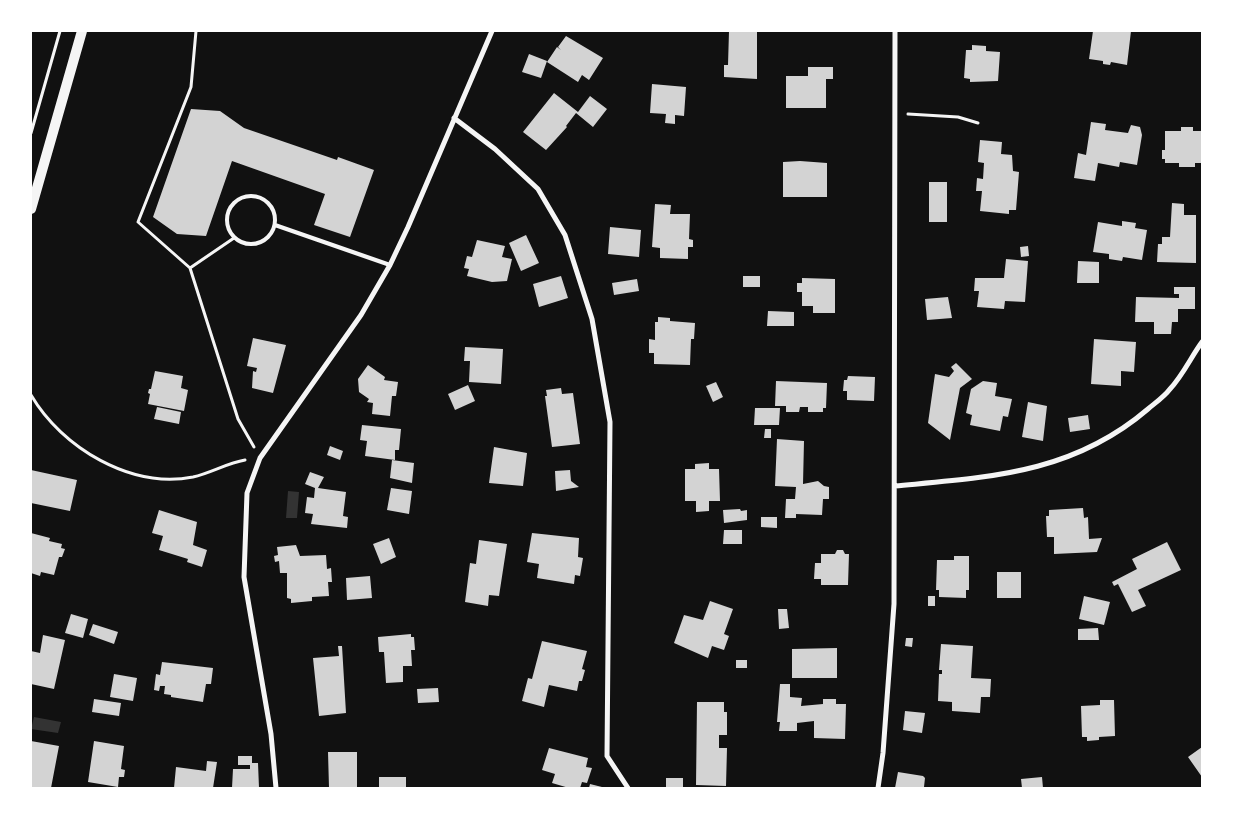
<!DOCTYPE html>
<style>
body{margin:0}
#map{position:relative;width:1233px;height:819px;overflow:hidden;background:#111;font-family:"Source Sans 3",sans-serif}
canvas{display:block}
.frame{position:absolute;inset:0;border:32px solid #fff;pointer-events:none}
</style>
<div id="map">
<canvas width="1233" height="819"></canvas>
<div class="frame"></div>
</div>
<script>
const ctx = document.querySelector('canvas').getContext('2d');
ctx.lineJoin = 'round';
function fill(path, color) { ctx.fillStyle = color; ctx.fill(path, 'evenodd'); }
function stroke(path, color, width, dash) { ctx.strokeStyle = color; ctx.lineWidth = width; ctx.lineCap = dash ? 'butt' : 'round'; ctx.setLineDash(dash || []); ctx.stroke(path); }
fill(new Path2D(`
 M288,491L299,492L297,518H286Z
 M34,717L61,722L58,733L31,729Z`), '#333');
fill(new Path2D(`
 M729,31H757V79L724,77V65H728Z
 M1093,31H1131L1127,65L1111,62L1110,65L1103,64V61L1089,59Z
 M566,36L603,58L589,80L582,75L578,82L547,62L557,47L561,50L558,47Z
 M972,45L986,46V51L1000,52L998,81L970,82V79L964,78L966,50H972Z
 M529,54L547,61L541,78L522,72Z
 M808,67H833V79H826V108H786V76H808Z
 M652,84L686,87L684,116L675,115V124L665,123L666,114L650,113Z
 M554,93L578,112L590,96L607,109L593,127L576,113L566,126L567,127L546,150L523,132Z
 M191,109L220,111L244,128L337,160L338,157L374,170L350,237L314,225L325,194L232,161L206,236L177,234L153,217Z
 M1091,122L1106,124L1105,130L1128,133L1131,125L1140,127L1142,135L1137,165L1120,162L1119,167L1098,163L1095,181L1074,178L1078,153L1086,155Z
 M1181,127H1193V131H1202V163H1195V167H1179V163H1165V159H1162V150H1165V131H1181Z
 M980,140L1002,142L1001,154L1012,155L1013,171L1019,172L1016,210H1009V214L980,211L982,191H976L977,178L983,179L984,163L978,162Z
 M800,161L827,163V197H783V162Z
 M929,182H947V222H929Z
 M1172,203L1184,204V215H1196V263L1157,262L1158,244H1162V237H1170Z
 M655,204L671,205L670,214H690L689,239L693,240V247H688V259L660,258V248L652,247Z
 M1122,221L1136,223L1135,228L1147,230L1142,260L1123,257L1122,261L1109,259V254L1093,252L1098,222L1122,226Z
 M610,227L641,230L639,257L608,254Z
 M526,235L539,263L521,271L509,243Z
 M477,240L505,246L502,257L512,259L507,281L492,282L467,276L469,269L464,268L467,256L472,257Z
 M1028,246L1029,256L1021,257L1020,247Z
 M1006,259L1028,261L1025,302L1005,301L1004,309L977,307L979,291H974L975,278H1004Z
 M1078,261L1099,262V283H1077Z
 M561,276L568,298L539,307L533,284Z
 M743,276H760V287H743Z
 M802,278L835,279V313H813V306H802V292H797V283H802Z
 M637,279L639,291L614,295L612,283Z
 M1174,287H1195V309H1178V322H1172L1171,334H1154V322H1135L1136,297L1179,298V294H1174Z
 M948,297L952,318L927,320L925,299Z
 M768,311L794,312V326H767Z
 M658,317L670,318V321L695,323L694,339H691L690,365L654,364V353H649V339L655,340V322H658Z
 M253,338L286,345L273,393L252,388L253,371L256,372L257,368L247,366Z
 M1094,339L1136,342L1134,372L1121,371V386L1091,384Z
 M465,347L503,349L501,384L469,382L470,361H464Z
 M956,363L972,379L960,388L950,440L928,423L935,374L949,377L954,371L951,367Z
 M368,365L385,377L384,380L398,382L396,396H392L390,416L372,414L373,403L367,402L369,399L359,392L358,379Z
 M155,371L183,376L181,388L188,390L184,411L148,404L150,394L148,393L149,389H151Z
 M848,376L875,377L874,401L847,400V391H843L844,380H847Z
 M776,381L827,383L826,408H823V412H808V407H800L799,412H786V406H775Z
 M983,381L997,383L995,396L1012,399L1008,417L1003,416L1000,431L970,425L972,415L966,413L971,389Z
 M716,382L723,397L713,402L706,386Z
 M468,385L475,401L455,410L448,394Z
 M561,388L562,394L573,393L580,444L552,447L545,396H547L546,390Z
 M1028,402L1047,406L1043,441L1022,437Z
 M157,407L181,412L179,424L154,419Z
 M755,408H780L779,425H754Z
 M1088,415L1090,429L1070,432L1068,418Z
 M362,425L401,429L399,450H395V460L365,456L367,441L360,440Z
 M765,429H771V438H764Z
 M777,439L804,441L803,484L818,481L824,486L829,487V499H823L822,515L796,514V518H785L786,499H795L796,487L775,486Z
 M330,446L343,451L340,460L327,455Z
 M494,447L527,453L523,486L489,483Z
 M392,460L414,463L412,483L390,478Z
 M709,463V469H719L720,501H709V511L696,512V501H685V469H695V464Z
 M31,470L77,480L70,511L31,503Z
 M570,470L571,481L579,487L556,491L555,471Z
 M310,472L324,477L318,488L346,492L343,516L348,517L347,528L311,524L313,514L305,513L307,497L314,498L315,488L305,484Z
 M391,488L412,491L409,514L387,510Z
 M1083,508L1084,518L1088,517L1089,539L1102,538L1097,552L1054,554V537H1047L1046,516H1049V510Z
 M740,509L741,511L747,510V520L724,523L723,510Z
 M159,510L197,522L193,545L207,550L202,567L187,562L188,559L159,550L163,536L152,533Z
 M761,517H777V528L761,527Z
 M724,530H742V544H723Z
 M31,533L50,538L49,541L62,544L61,548L65,549L62,557H59L54,575L41,572L40,576L31,573Z
 M532,533L579,538L578,557L583,558L580,576L575,575L574,584L537,578L539,564L527,562Z
 M389,538L396,557L381,564L373,544Z
 M479,540L507,544L499,596L489,595L488,606L465,602L470,563L476,564Z
 M1167,542L1181,570L1138,590L1146,606L1132,612L1118,584L1114,586L1112,582L1137,569L1132,559Z
 M296,545L300,556L326,555L327,569L331,568L332,582H328L329,596L312,597V601L291,603V599L287,598V573H280L279,561L275,562L274,556L278,555L277,547Z
 M837,550H843L845,554H849L848,585H821V579H814L815,563H821V554H835Z
 M954,556H969V590H966V598L939,597V590H936L937,560H954Z
 M997,572H1021V598H997Z
 M370,576L372,598L347,600L346,578Z
 M928,596H935V606H928Z
 M1084,596L1110,602L1104,625L1079,619Z
 M710,601L733,609L724,634L729,636L724,650L712,646L708,658L674,643L684,615L703,620Z
 M778,609H787L789,628L779,629Z
 M71,614L88,619L83,638L65,633Z
 M93,624L118,632L114,644L89,635Z
 M1098,628L1099,640H1078V629Z
 M411,634V637H414L415,650H411L412,666H403V682L386,683L384,652H379L378,637Z
 M43,635L65,640L54,689L31,684V651L40,653Z
 M906,638H913L912,647L905,646Z
 M542,641L587,651L582,669L585,670L582,681H579L577,691L549,685L544,707L522,701L528,678L532,679Z
 M941,644L973,646L971,678L991,679L990,697H981L980,713L952,711V702L938,701L939,674H942V670H939Z
 M338,646H342L346,713L319,716L313,658L339,656Z
 M837,648V678H792V649Z
 M736,660H747V668H736Z
 M162,662L213,668L211,684H206L203,702L171,697V695L164,694L165,686H160L159,691L154,690L156,674L160,675Z
 M114,674L137,678L133,701L110,697Z
 M780,684H790V697L802,698L801,706L823,704V699H836V704H846L845,739L814,738V721L797,723V731H779L780,722H777Z
 M438,688L439,702L418,703L417,689Z
 M94,699L121,703L119,716L92,712Z
 M1100,700H1114L1115,736L1099,737V740L1087,741V737H1082L1081,706L1100,705Z
 M697,702H724V712H727V735H719V748H727L726,786L696,785Z
 M905,711L925,713L922,733L903,730Z
 M31,741L59,746L51,788H31Z
 M94,741L124,746L121,769L125,770L124,777H119L118,787L88,782Z
 M1202,747V777L1188,757Z
 M549,748L588,758L586,767L592,768L587,783L582,782L580,788H569L552,783L555,774L542,770Z
 M328,752H357V788H329Z
 M238,756H252V763H258L259,788H232L233,769H250V765H238Z
 M207,761L217,762L213,788H174L176,767L206,771Z
 M898,772L923,776L925,778L924,787L895,788Z
 M379,777H406V788H379Z
 M1042,777L1043,788H1022L1021,779Z
 M666,778H683V788H666Z
 M590,784L602,787V788H589Z`), '#d3d3d3');
stroke(new Path2D(`
 M908,114L958,117L978,123
 M31,133L60,31
 M234,238L190,268L238,419L254,447
 M190,268L138,222L191,87L196,31
 M31,395C62,448 131,489 193,477C211,473 227,463 245,460`), '#f5f5f5', 3);
stroke(new Path2D(`
 M227 220a24 24 0 1 1 48 0a24 24 0 1 1-48 0Z
 M275,225L390,265`), '#f5f5f5', 4);
stroke(new Path2D(`
 M454,118L495,149L538,189L565,235L592,319L610,422L607,756L628,788
 M895,486C990,477 1072,474 1148,409C1155,403 1164,397 1170,389C1183,375 1191,357 1202,342
 M276,788L271,734L244,577L247,493L260,458L361,315L390,265L408,227L492,31
 M878,788L883,753L894,604L895,31`), '#f5f5f5', 5);
stroke(new Path2D(`
 M31,209L82,31`), '#f5f5f5', 10);
</script>
